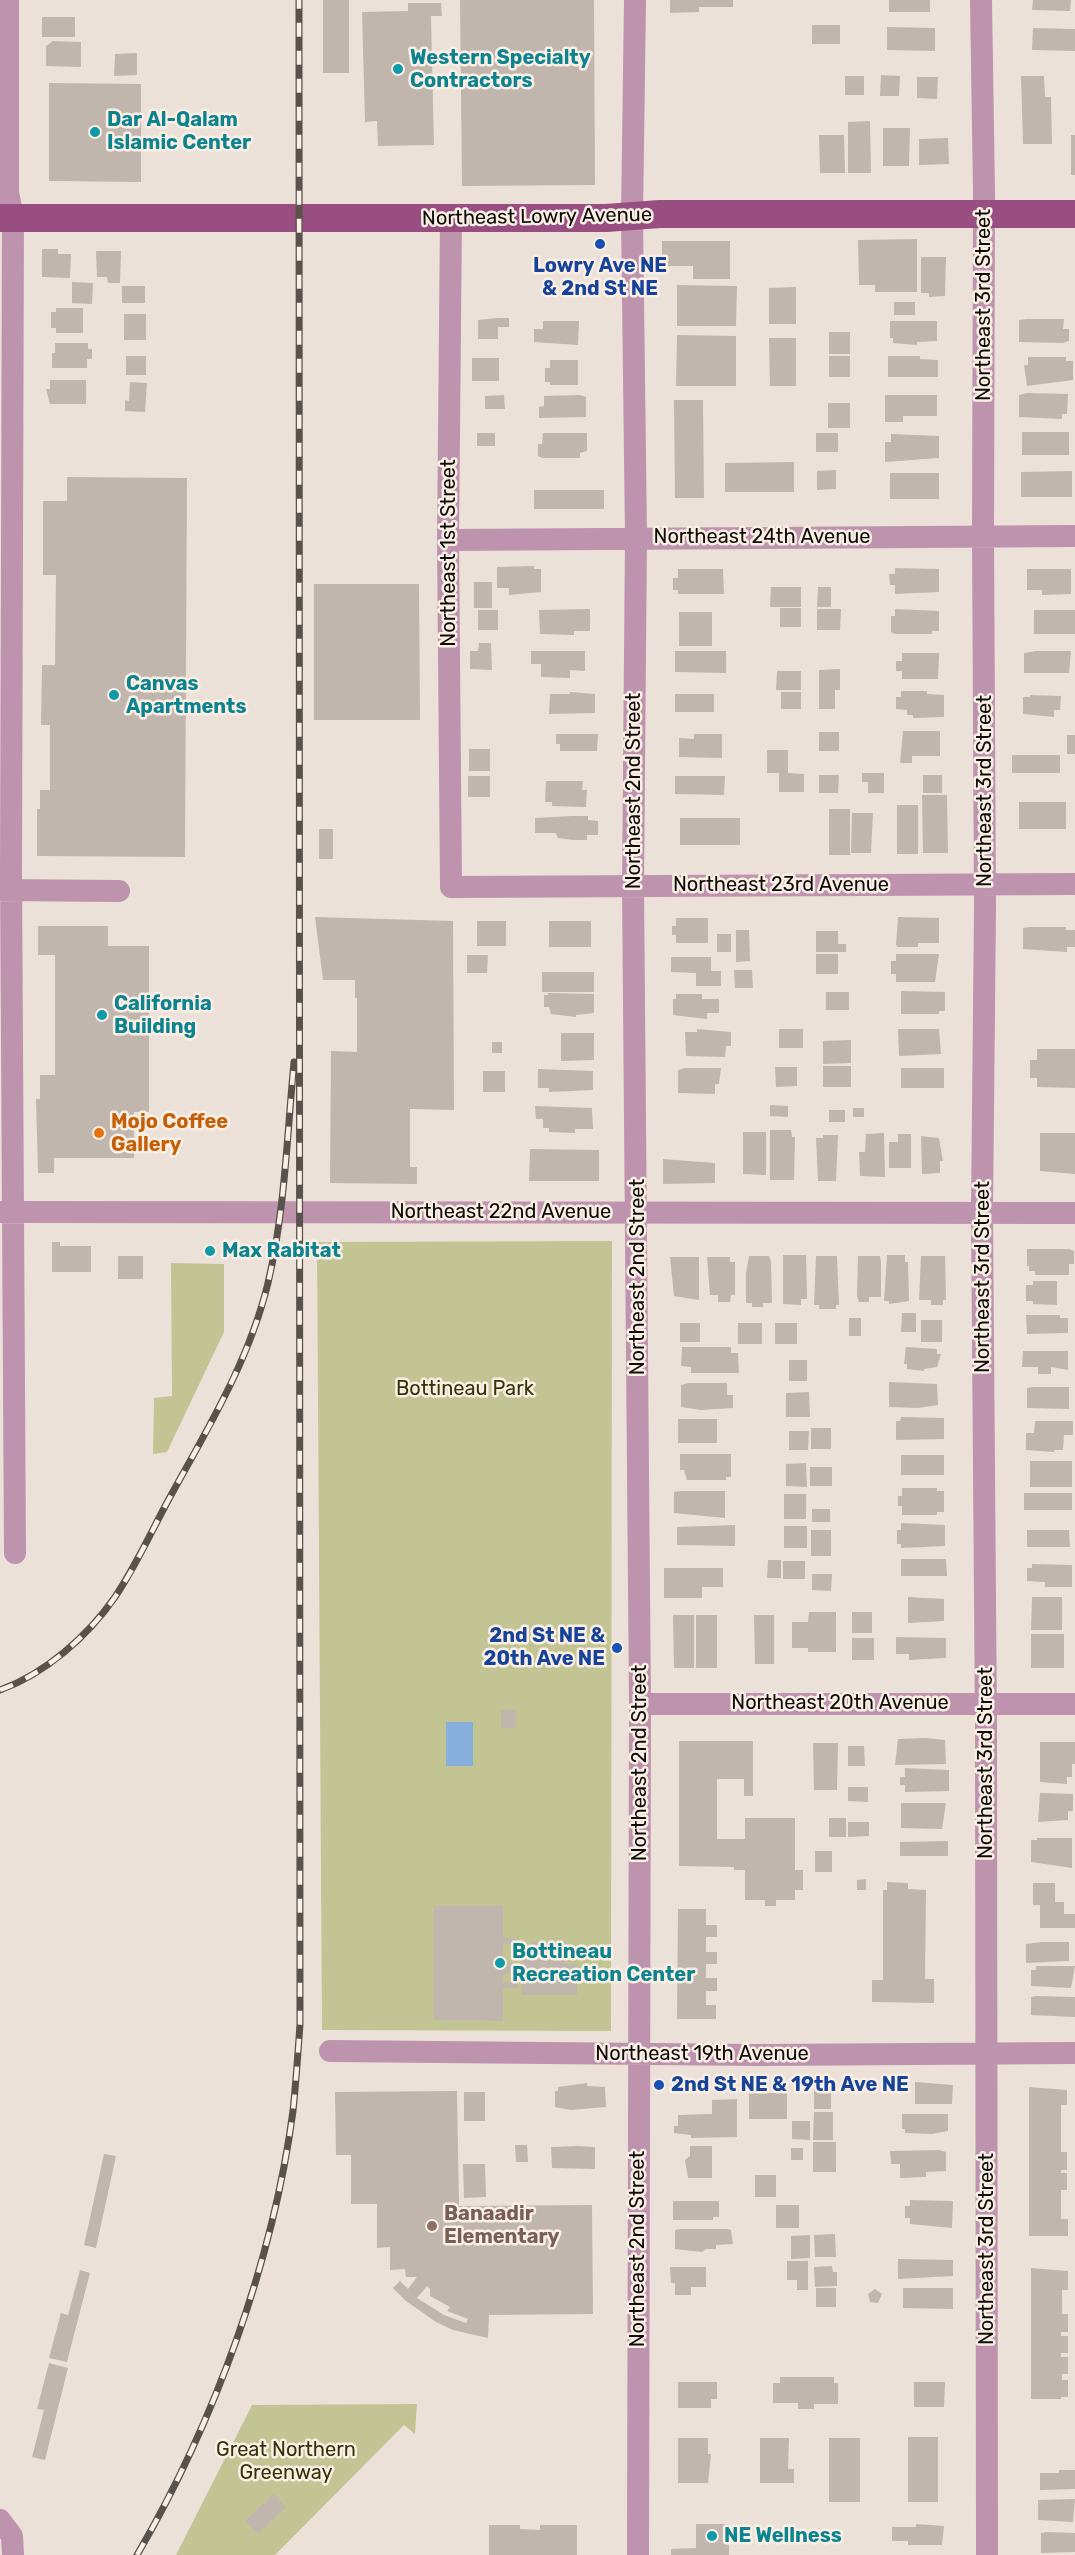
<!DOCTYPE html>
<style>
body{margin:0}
canvas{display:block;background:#ece1d8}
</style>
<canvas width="1075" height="2555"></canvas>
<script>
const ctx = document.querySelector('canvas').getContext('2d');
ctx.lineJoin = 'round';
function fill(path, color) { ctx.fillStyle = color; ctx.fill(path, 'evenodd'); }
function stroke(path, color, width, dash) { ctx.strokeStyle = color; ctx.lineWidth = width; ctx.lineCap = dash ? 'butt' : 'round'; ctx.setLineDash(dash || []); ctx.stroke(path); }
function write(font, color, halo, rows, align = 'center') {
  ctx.font = font + ' Rubik,sans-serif'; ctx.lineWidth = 5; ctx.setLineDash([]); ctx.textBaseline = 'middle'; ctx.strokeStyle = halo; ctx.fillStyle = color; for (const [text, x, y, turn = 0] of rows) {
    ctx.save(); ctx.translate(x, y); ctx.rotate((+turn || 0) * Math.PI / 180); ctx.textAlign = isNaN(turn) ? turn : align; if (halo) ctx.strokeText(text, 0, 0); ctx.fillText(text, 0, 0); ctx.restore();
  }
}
fill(new Path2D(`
 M612,1241L611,2031L322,2030L317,1242Z
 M171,1263L224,1264V1332L167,1452L153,1454L154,1398L172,1396Z
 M417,2404L415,2434L404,2425L275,2555H176L252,2405Z`), '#c2c593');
fill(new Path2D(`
 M446,1722H473V1766H446Z`), '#86afdc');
fill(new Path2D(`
 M323,0H349V73H323Z
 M460,0H594L595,185L462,186Z
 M670,0H733V7H699V12L670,13Z
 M889,0H930V12H889Z
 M1033,0H1071L1070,11L1032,10Z
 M408,3H441L442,16H431L434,145L378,146L377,121L365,122L362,12L408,11Z
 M42,17H75V37H42Z
 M812,25H840V44H812Z
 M887,27L935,28V51L887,50Z
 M1033,28L1075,29V51L1032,50Z
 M53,41L81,42V67L46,66V46Z
 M137,53V75L114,76L115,54Z
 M881,75L900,76L899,96H880Z
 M845,76H864V95H845Z
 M1021,76H1044L1045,97H1051L1052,144H1023Z
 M917,77H938L937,99L917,98Z
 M49,83L141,84V182L49,181Z
 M870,121L871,173H848V122Z
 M883,128H910L909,166H883Z
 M819,135H844L845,173H820Z
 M1071,135H1075V175H1071Z
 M948,138L949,164L919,165V139Z
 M917,239V292H875V285H859L858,240Z
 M662,241H730V279H693V266H662Z
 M42,249H58V254H71L70,278L42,277Z
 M96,251H121L120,283H108L107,277H97Z
 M921,257H946L945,296L929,297V293H921Z
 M72,282L93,283L92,304L72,303Z
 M677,285L737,286L736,326H677Z
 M122,286H145V303H122Z
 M796,287V324H769V288Z
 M894,302H915V315H894Z
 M56,308H83V333H56V328H51V312H56Z
 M124,314H146V340H124Z
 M497,318H509V327H498V339H478V320Z
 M1027,319H1064L1063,329H1069V341L1063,343L1019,342V320Z
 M543,321H579L578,345L534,342V329H543Z
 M890,321H937V341L917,342V345L893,343V338H890Z
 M829,332H850V354H829Z
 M677,335L736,336V386H676Z
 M769,338H796V386H770Z
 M55,343H88V349H92V359H87V368H52V353H55Z
 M126,356H146V375H126Z
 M829,356H850V377H829Z
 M888,356H920V359L938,360V377H888Z
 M1028,357H1066V361H1073V380L1027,386L1024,365H1028Z
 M472,358H499V381H472Z
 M550,360H578V385H550V382H545V368H550Z
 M50,380H86V404H50L46,389H50Z
 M130,382L147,383L145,412L125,411V400L129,401Z
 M1027,393L1068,394L1067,414H1062V419L1019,417V395Z
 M504,395L505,409H485V396Z
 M580,395L586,397V417L539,418V407L544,406V396Z
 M885,395H937V416H903V422H885Z
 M674,400H703L704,498H675Z
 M828,403H850V428H828Z
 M1022,432H1069V455H1022Z
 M477,433H495V446H477Z
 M543,433H587V451L580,453V458H542L538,456V444H542Z
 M816,433H838V452H816Z
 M891,434L939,436V458L885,462V442H891Z
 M794,462V492H725V463Z
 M836,470V489L817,490V471Z
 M1072,471V497H1021V472Z
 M890,473H939V499H890Z
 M67,477L187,478L185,857L37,856V809H40V790H50V725H41L42,665H55L56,575H43V501H67Z
 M534,490H604V509H534Z
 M534,566V569H541V592L509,595V588H497V567Z
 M895,568L939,569V592L895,594V585H890L889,574H895Z
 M678,569H723L724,594H678V590H673V578H678Z
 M1027,569H1071V594L1042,595V590H1027Z
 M474,582H492V608H474Z
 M314,584H419L420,720H314Z
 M771,587H801V607H770Z
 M818,587H831V607H817Z
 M780,608H801V627H780Z
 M590,609V631H574V635L540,634L539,610Z
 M817,609H841L840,630H817Z
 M895,609L939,611V631H932V634H895L891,632V616H895Z
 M478,610H498V630H478Z
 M1034,610H1075V634H1034Z
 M679,612H712V646H679Z
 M479,643H491L492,670L470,669V651H478Z
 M531,651H585V671L570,670V678L541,677V664H531Z
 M675,651H726V673L675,672Z
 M1036,651H1071L1069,673H1024V653Z
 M902,653H939L938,679H902V671H896V661H902Z
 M840,669V690H835V709H819V670Z
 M777,671H801V690H776Z
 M901,691H927V694L944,695V717L913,718V715H907V710L896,709V697H901Z
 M570,692L595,694V713L549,714L550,694H570Z
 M781,692H801V709H781Z
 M675,694H714V712H675Z
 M1030,695L1061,696L1060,710H1054V717L1023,714V697H1030Z
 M903,731H940V756H912V763H900Z
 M819,732H839V751H819Z
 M556,734H598L597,751H560V744H556Z
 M694,734H722V758L679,757V738L694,739Z
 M1067,735H1075V754H1067Z
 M469,749H490V771H469Z
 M767,750H788V773L804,774V792H779V773H767Z
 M1012,755H1060V773H1012Z
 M862,773H884V793H868V782H862Z
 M819,775H839L838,793H819Z
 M923,775H942V793H923Z
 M468,776H490V797H468Z
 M675,776H725L724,795L675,794Z
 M546,781H583L582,790H587L586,807L552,806V802H545Z
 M922,795H947L948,853H923Z
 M1019,802H1066V829H1019Z
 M897,805H918V854H897Z
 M829,809H850V855H829Z
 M852,813H873L871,853H851Z
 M572,816H588V820L598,821V835H587V840H573L558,838L556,833H535V818Z
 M680,818H740V845H680Z
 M319,829H333V859H319Z
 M315,917L453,921L454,1110L410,1109V1167H417V1184L330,1183L331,1051L357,1052V998H355V980H323Z
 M898,917L939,918V943H918V947H898L896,945Z
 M676,918H708V943H676V935H672V926H676Z
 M477,921H506V946H477Z
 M549,921H591V947H549Z
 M38,926H108V946H149V1112H134V1158H54V1173H38L36,1099H40V1075H55V955H38Z
 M1030,927H1066V930H1075V947H1067V952L1023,949V928Z
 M736,930H749L750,961L736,962Z
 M816,931H838V944H846V952H816Z
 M717,934H731V952H717Z
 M816,954H838V974H816Z
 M896,954H939L935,982H896V974H891V961H896Z
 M467,955H488L487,973H467Z
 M671,957H711V971H721V986H696V973L671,972Z
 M734,970H752L753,988H735Z
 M542,972H594V992H542Z
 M901,991L945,992V1011H939V1014H901Z
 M826,992H849V1010H826Z
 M548,993L594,994V1013L576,1015V1017L551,1014L549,1007H544V995H548Z
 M676,994H702V999H719V1013H707V1019L673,1015V999H676Z
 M697,1029L731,1032V1046H726L725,1057L686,1056L685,1032H697Z
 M779,1029H803V1048H779Z
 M898,1029H939L941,1054L899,1056Z
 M561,1033H594V1060L561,1061Z
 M851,1040V1063L823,1064V1041Z
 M492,1042H502V1053H492Z
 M1037,1049H1075V1088L1037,1087V1078H1030V1060H1037Z
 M823,1066H851V1087H823Z
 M775,1067H797V1086L776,1087Z
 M685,1068H721L719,1084H715V1094L678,1093V1070Z
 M901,1068H944V1088H901Z
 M538,1069L593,1071V1090L549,1092V1088H538Z
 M483,1071H505V1092H483Z
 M770,1105L788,1106V1117L770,1116Z
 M535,1106L592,1108L593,1129H575V1133L549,1132V1128H543V1119H536Z
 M853,1108H864V1117H853Z
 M829,1110H845V1122H829Z
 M770,1130H791L792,1137H795L794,1180H770Z
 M743,1132H766V1175L743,1174Z
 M884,1133L885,1177L860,1176L859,1152H865L866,1134Z
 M1040,1133H1075V1174L1040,1171Z
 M898,1134H911V1168H889V1142H898Z
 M823,1135H838L836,1181H818L816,1138H823Z
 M921,1136L939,1138L943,1161H940V1173L922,1174Z
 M530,1149L599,1150V1181H529Z
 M663,1159L715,1163V1183L663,1184Z
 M52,1242H60V1246H91V1272H52Z
 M1027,1249H1069L1074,1251V1264H1069V1275H1035V1271H1029V1266H1027Z
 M783,1255H806L807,1299H801V1305L783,1304Z
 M887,1255H905V1262H908L909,1301L889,1304V1301H884Z
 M118,1256H143V1279H118Z
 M749,1256H769L771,1262L772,1303H763V1307H752V1303H746V1273Z
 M816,1256H837L839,1305H836V1309H819V1305H814Z
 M858,1256H880L881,1262V1297H869V1302H859L857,1297Z
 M921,1256H945L946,1300H943V1305H931V1300H919Z
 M670,1257H699V1300L674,1296Z
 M707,1257H730V1262H735V1295H731L730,1302H718V1295H710Z
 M1033,1281H1057V1305L1033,1304V1301H1026V1285H1033Z
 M902,1313H916V1332H901Z
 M1026,1315H1060V1318H1068V1333L1027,1334Z
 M849,1318H861V1336H849Z
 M921,1320H942V1342H921Z
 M680,1323H700V1342H680Z
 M738,1323H762V1344H738Z
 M775,1323H797V1344H775Z
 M682,1347H731V1353H738L739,1373H691V1367L681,1366Z
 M906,1347L937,1349V1354H941L937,1367L924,1369V1371L907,1369V1364H904Z
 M1023,1351H1068V1370L1051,1367V1374H1038V1367H1022Z
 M789,1360H807V1381H789Z
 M889,1382L937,1384L938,1405L918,1408L889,1407Z
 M689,1383H727V1395H733V1408L701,1410L681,1407V1385Z
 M1033,1387H1069V1409L1027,1408V1388Z
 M809,1392L810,1417H786V1393Z
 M901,1417L944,1418V1439L896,1440V1421H900Z
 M678,1419H717V1443H678Z
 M1035,1421H1073V1435H1064L1063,1450H1054V1452L1026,1450V1433H1034Z
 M811,1428H831V1449H811Z
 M789,1431H809L808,1450H789Z
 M680,1454H731V1477H726V1480H687L684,1470H680Z
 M901,1455H944V1475H901Z
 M1030,1461H1072V1487H1030Z
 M806,1463L807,1487L786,1486V1464Z
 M810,1467H832V1486H810Z
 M902,1488H937V1491H944V1512H937V1515H902V1506H898V1496H902Z
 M681,1491H725V1518L674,1513V1492Z
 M1024,1493H1072V1510H1024Z
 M784,1494H806V1519H784Z
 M812,1509H830V1522H812Z
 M901,1523L945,1525V1546L901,1548V1544H897V1530H901Z
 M735,1525V1546L677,1545V1527Z
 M784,1526H807V1548H784Z
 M811,1530H831V1556H811Z
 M1027,1530H1069L1070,1547H1027Z
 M901,1559H946L947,1576H901Z
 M768,1560H781V1578H767Z
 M783,1561H805V1579H783Z
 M1032,1564L1072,1565V1587H1045V1582L1027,1581V1568H1032Z
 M664,1568H723V1587H702V1598H664Z
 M812,1574H832L831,1591L812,1590Z
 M908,1597L944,1599V1621L908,1623Z
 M1032,1597H1062V1630H1031Z
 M809,1612H836V1652H808V1648H792V1622H808Z
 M852,1612H872V1633H852Z
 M673,1615H694V1668H674Z
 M696,1615H717V1668H696Z
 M754,1615H774V1664H755Z
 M1031,1634H1064V1668H1031Z
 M896,1637L946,1638V1658L909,1660V1654H896Z
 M852,1638H874V1660H852Z
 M501,1710H516V1728H501Z
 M926,1738L945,1740L946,1764L895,1765L898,1739Z
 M679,1741H753V1796H744V1779H717V1839H745V1818H795V1870H803V1890H795V1900H776V1906H765V1900H745V1870H734V1867L679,1866Z
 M1040,1742H1075V1764H1072V1777H1067V1784L1040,1782Z
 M813,1743H838L837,1790H814Z
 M848,1746H864L865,1766H848Z
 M905,1768L949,1770V1791L905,1792V1785H900V1777H905Z
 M848,1787H868V1802L848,1801Z
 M1040,1793L1073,1794V1811H1068V1820L1038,1822Z
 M901,1803H946L942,1829L901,1828Z
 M829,1818H846V1837H829Z
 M848,1822H869V1836L848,1837Z
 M1037,1838H1072V1868L1031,1862V1840H1037Z
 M948,1841V1856H900V1842Z
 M815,1851H832V1872H815Z
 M866,1879V1890H857V1880Z
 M887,1882L908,1883V1889L926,1890L925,1979H934V2003L872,2002V1980H883V1890H887Z
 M1033,1883H1055V1902H1064V1914H1075V1928H1040V1905H1033Z
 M434,1906H503V1938H516V1944H503V1963H522V1955H531V1941H566V1964H577V1995H522V1974H503V1982H518V1988H503V2021L434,2020Z
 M678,1909H706V1925H717V1937H706V1952H717V1964H706V1978H717V1991H706V2005H716V2019H677Z
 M1042,1942H1069V1961L1026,1963V1944Z
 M1036,1966H1075L1071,1988L1031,1986V1970H1036Z
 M1036,1996L1075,1997V2017L1031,2015V1997Z
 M915,2082L953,2085L952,2104H915Z
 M587,2083V2086L605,2087L606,2107L571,2110L555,2107V2091H558V2087Z
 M1029,2087L1067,2090V2105H1061V2152H1067V2170H1061V2173H1067V2190H1061V2219H1068V2236H1029Z
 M814,2089H831V2109H814Z
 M457,2091L459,2206L592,2205L593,2314L489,2315L488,2338L453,2330L436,2322L406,2301L393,2288L400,2281L408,2289L417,2277H406L405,2269L390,2270V2247L377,2248V2204H351V2155H336L335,2092ZM427,2286L430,2289V2296L450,2307L447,2311L468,2319L466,2323L444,2315L417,2298Z
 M464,2092H485V2121H464Z
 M749,2093H787V2119H749Z
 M737,2099V2137L691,2138V2135L674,2133V2126H678V2115L712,2114V2100Z
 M814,2112H833V2140H813Z
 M902,2114H948V2131L932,2134L905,2133V2129H902Z
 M792,2121H810V2140L792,2139Z
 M813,2142H836V2172H813Z
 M515,2145H527L528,2162H516Z
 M578,2146L595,2147V2169L552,2168L551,2147Z
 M690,2146H712V2178H688L685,2160L690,2156Z
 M791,2148H803V2160H791Z
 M939,2150L946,2152V2171L926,2172V2177L900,2178V2164H891L890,2151Z
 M104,2154L116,2156L96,2248L84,2245Z
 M463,2164H485L486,2197L464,2198Z
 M755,2175H776V2197H755Z
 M910,2200L953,2201L952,2228L910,2224V2218H905V2206H910Z
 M673,2201H719V2217H713V2220H673Z
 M776,2205H799V2228H776Z
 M680,2229H728L731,2230L733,2244L716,2245V2249H706L702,2252L675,2249V2230Z
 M835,2234L836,2257H815L814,2235Z
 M810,2235V2258L791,2259V2236Z
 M898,2259L953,2260V2276L898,2279Z
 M787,2261H808V2290H797V2280H787Z
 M832,2266L833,2272H837V2286L815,2287L814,2267Z
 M670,2267H706V2287H691V2295H675V2283H671Z
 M1031,2268L1068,2271V2290H1062V2314H1068V2332H1061V2336H1068V2353H1061V2357H1068V2374H1062V2380H1068V2397H1061V2399H1031Z
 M80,2270L90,2273L67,2362L49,2358L61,2313L68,2315Z
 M816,2288H836V2307H816Z
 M903,2288H953V2309L903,2308Z
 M875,2289L882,2294L878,2303L870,2302L868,2294Z
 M49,2363L68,2368L45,2460L32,2457L44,2410L37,2409Z
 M780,2377H834V2383H838V2404H814V2409H798V2403H773V2383H780Z
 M678,2382H717V2399H711V2408H678Z
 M914,2382H945L944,2407H914Z
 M908,2437H938V2502H908Z
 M678,2438H708V2454H711L708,2483H678Z
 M760,2438H789L788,2469H794V2483H760Z
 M829,2438H860V2502H829Z
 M1059,2470H1075V2489L1040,2490V2473H1059Z
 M274,2494L286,2507L258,2534L245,2521Z
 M1075,2499L1073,2522L1038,2520V2500Z
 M696,2524H729V2555H671V2549L696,2548Z
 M916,2524L944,2526L942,2545H908V2541H892V2527H916Z
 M489,2525H520V2529L540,2530V2525H577V2555H489Z
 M1047,2532L1075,2533V2552L1041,2553V2533Z`), '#c1b6ad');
stroke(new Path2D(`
 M8,0V192L13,218L11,872L15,1553
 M635,0L632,217L636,537L633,886L640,1704L638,2555
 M981,0L984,192L983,536L985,908L982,1212L986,1728L987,2555
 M451,218L448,540L451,887L1075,884
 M448,540L1075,536
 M0,890L119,891
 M0,1212L1075,1213
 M640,1704H1075
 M330,2051L759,2055L1075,2053
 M0,2520L12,2536L13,2555`), '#be93ae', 22);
stroke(new Path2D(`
 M0,218H606L660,214H1075`), '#984e80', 28);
const rail = new Path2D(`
 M0,1690C45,1674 88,1636 115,1597C136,1566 152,1530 170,1497C208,1428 249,1361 268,1283C285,1211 287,1135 294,1062
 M137,2555C214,2423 273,2262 293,2111C296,2082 298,2053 300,2024L299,0`);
stroke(rail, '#58514c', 7);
stroke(rail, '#f9efe5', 4.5, [14]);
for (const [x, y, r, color] of [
 [398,69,6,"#0f9aa8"],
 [95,132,6,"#0f9aa8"],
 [600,244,6,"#1a4fb4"],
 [114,695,6,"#0f9aa8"],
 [102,1015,6,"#0f9aa8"],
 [99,1133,6,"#e8710a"],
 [210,1251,6,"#0f9aa8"],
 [617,1648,6,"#1a4fb4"],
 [500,1963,6,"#0f9aa8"],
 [659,2085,6,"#1a4fb4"],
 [432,2226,6,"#8d6e63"],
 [712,2536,6,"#0f9aa8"]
]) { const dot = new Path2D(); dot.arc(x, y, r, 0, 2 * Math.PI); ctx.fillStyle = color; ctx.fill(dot); stroke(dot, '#f9efe5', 2); }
write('bold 20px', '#0d838f', '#f9efe5', [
 ["Western Specialty",410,58],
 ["Contractors",410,81],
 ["Dar Al-Qalam",107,120],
 ["Islamic Center",107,143],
 ["Canvas",126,684],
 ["Apartments",126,707],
 ["California",114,1004],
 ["Building",114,1027],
 ["Max Rabitat",222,1251],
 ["Bottineau",512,1952],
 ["Recreation Center",512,1975],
 ["NE Wellness",724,2536]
], 'left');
write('20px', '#0f0b08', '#f9efe5', [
 ["Northeast Lowry Avenue",537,217,-1],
 ["Northeast 3rd Street",984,305,-90],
 ["Northeast 24th Avenue",762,537],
 ["Northeast 1st Street",449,553,-90],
 ["Northeast 2nd Street",634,791,-90],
 ["Northeast 3rd Street",985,791,-90],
 ["Northeast 23rd Avenue",781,885],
 ["Northeast 22nd Avenue",501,1212],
 ["Northeast 2nd Street",638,1277,-90],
 ["Northeast 3rd Street",983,1277,-90],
 ["Northeast 20th Avenue",840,1703],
 ["Northeast 2nd Street",640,1763,-90],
 ["Northeast 3rd Street",986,1763,-90],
 ["Northeast 19th Avenue",702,2054],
 ["Northeast 2nd Street",638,2249,-90],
 ["Northeast 3rd Street",987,2249,-90]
]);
write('bold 20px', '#164399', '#f9efe5', [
 ["Lowry Ave NE",600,266],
 ["& 2nd St NE",600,289],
 ["2nd St NE &",605,1636,"right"],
 ["20th Ave NE",605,1659,"right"],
 ["2nd St NE & 19th Ave NE",671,2085,"left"]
]);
write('bold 20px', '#c56008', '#f9efe5', [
 ["Mojo Coffee",111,1122],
 ["Gallery",111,1145]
], 'left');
write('20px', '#333404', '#f9efe5', [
 ["Bottineau Park",465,1389],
 ["Great Northern",286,2450],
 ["Greenway",286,2473]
]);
write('bold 20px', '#785e54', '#f9efe5', [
 ["Banaadir",444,2214],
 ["Elementary",444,2237]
], 'left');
</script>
